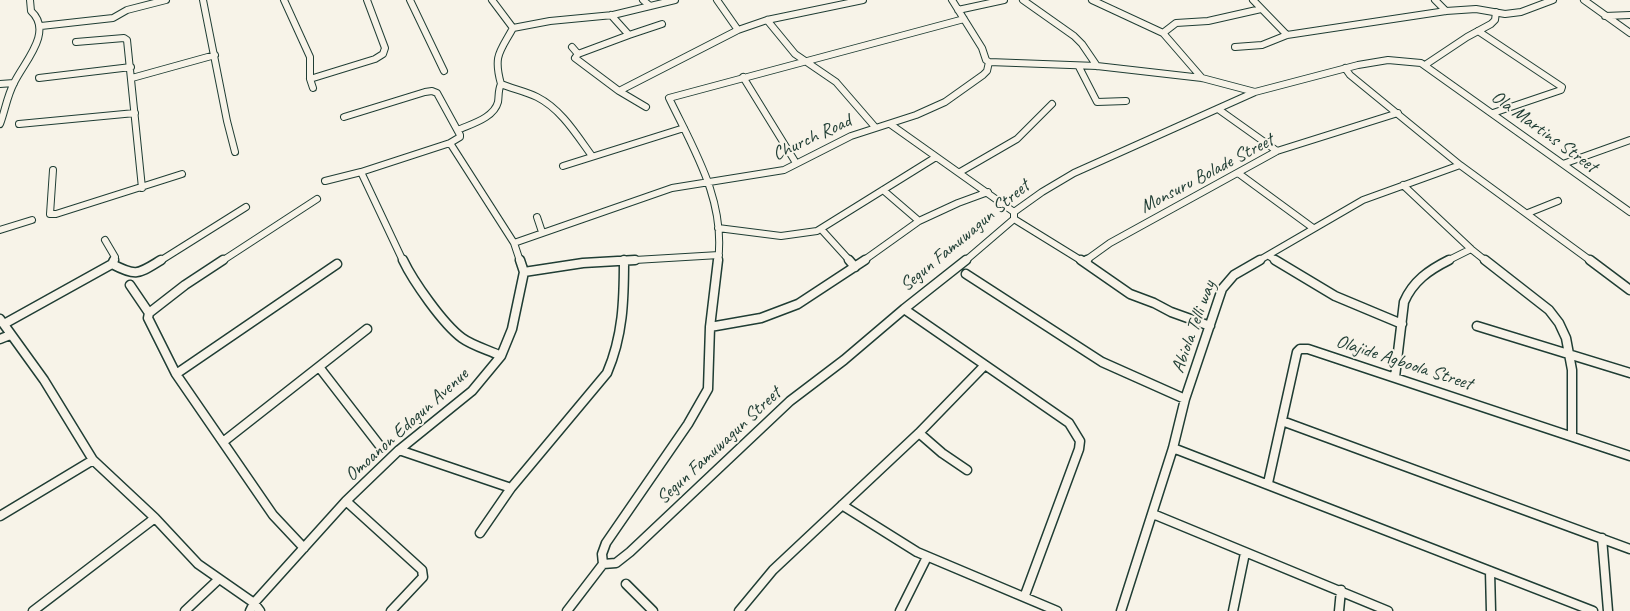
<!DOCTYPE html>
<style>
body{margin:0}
canvas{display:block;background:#f7f3e8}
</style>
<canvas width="1630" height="611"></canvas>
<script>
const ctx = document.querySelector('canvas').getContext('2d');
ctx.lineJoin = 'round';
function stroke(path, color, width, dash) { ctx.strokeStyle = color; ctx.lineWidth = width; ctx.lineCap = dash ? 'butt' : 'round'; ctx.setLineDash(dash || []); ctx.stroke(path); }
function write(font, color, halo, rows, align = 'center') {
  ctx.font = font + ' Caveat,sans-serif'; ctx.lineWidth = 4; ctx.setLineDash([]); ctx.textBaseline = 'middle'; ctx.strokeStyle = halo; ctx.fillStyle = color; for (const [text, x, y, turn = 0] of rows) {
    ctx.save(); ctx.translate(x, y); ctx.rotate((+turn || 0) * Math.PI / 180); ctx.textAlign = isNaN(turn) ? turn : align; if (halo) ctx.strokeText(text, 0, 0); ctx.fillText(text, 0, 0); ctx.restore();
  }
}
const streetFar1 = new Path2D(`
 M203,0L227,121L235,152
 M284,0L310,57V79L313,88
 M410,0L444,71
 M492,0L513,28
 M643,0L650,6
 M717,0L738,30
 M1023,0L1074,36L1082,44L1097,66
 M1092,0L1163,33L1202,78
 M1253,0L1287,35
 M1435,0L1446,11
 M1584,0L1630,33
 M958,10L1004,0
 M611,15L629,35L578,54L575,58L619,91L646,107
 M1605,16L1630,15
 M767,20L795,54L836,82L875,127
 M41,26L113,18L127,10L166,0
 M1478,31L1562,87L1561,90L1493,113
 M1163,33L1176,23L1208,21L1261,9
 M629,35L662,24
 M76,42L124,38L127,40L142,188
 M572,47L578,54
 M1235,47L1262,45L1287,35L1446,11L1476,9L1505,14L1521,12L1553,0
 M989,62L1097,66L1202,78L1255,92
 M1425,65L1467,37L1491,24L1495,20L1496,12
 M1079,67L1097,102L1126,101
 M1345,68L1350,75L1460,165L1591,261
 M743,77L796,163
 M39,78L131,67
 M132,78L215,55
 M310,79L375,59L383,54L385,48L367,0
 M0,84L14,83
 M619,91L738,30L767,20L863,0
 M1218,109L1277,151
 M344,117L425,92L432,91L437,93L460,135V137L450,143L514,243L520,261
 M0,124C5,111 7,96 14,83C24,62 54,32 31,11L30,0
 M19,124L135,113
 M890,124L1014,212
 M458,130C471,124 494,118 498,102C499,96 498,90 501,84
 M592,156C576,134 561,109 537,97C525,91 513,89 501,84C493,55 500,52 513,28L550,21L613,15L675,0
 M1563,164L1630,140
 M563,166L684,128
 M53,170L50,214H56L182,174
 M361,172L403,261
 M960,172L1017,139L1052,104
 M1238,173L1313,228
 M325,181L361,172L450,143
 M1403,185L1471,249L1486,261
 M883,190L919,221
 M1528,213L1558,201
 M537,217L542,232
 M1014,219L1082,261
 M718,228L781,236L817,231L936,157
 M821,229L850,261
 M0,230L32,220
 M105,240L115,257L113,261
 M514,243L672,188L784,170L851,136L916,115L945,102L983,75L987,71L989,62L986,60L982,48L952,0
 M1269,256L1277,261
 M160,261L246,207
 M222,261L317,199
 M618,261L719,255
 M718,261C726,201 694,150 669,98L964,19
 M863,261L919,221L958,203L988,192
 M965,261L1014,219V212L1042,192L1074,173L1255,92L1358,65L1388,60L1421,63L1630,212
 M1085,261L1110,243L1277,151L1398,113
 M1258,261L1363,200L1460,165
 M1447,261L1471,249`);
const street = new Path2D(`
 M403,260C413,281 443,324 462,338C473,346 489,350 501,356
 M849,260L855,267
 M1081,260L1130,294L1154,303L1171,312L1210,326
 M1275,260L1335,296L1402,324
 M1485,260L1549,310L1559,323L1566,338L1572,370V435
 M1590,260L1630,290
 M1084,262L1087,260
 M112,264C137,277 138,274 161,260
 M524,272L583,263L635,260
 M966,274L1102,362L1185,399
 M130,285L149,313L148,318L176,374L273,515L304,548
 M904,309L1069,423L1080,441L1079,449L1025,595
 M149,313L185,285L223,260
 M0,319L44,380L93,460L155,518L198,564L254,603L260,611
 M4,324L112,264L114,260
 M1477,326L1630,373
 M710,327L761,318L798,304L865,260
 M0,339L10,335
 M319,367L380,446
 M176,374L337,264
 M1395,377L1404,302C1413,281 1429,270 1449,260
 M1282,421L1630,549
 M919,433L942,453L967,470
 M223,442L367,329
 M1173,448L1593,611
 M399,450L511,488
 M1268,483L1297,352L1300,349H1308L1630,456
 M346,501L422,570L423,577L391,611
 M842,505L917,552L1057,611
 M1153,514L1388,611
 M0,516L93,460
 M480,533L511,488L607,373C623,336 624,300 624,260
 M1602,538L1608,611
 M603,564L616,563L630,552L790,401L844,360L904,309L966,260
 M1490,571L1491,611
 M626,584L653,611
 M33,611L155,518
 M185,611L219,579
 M250,611L254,603L346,501L399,450L472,391L501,356L512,329L524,272L520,260
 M567,611L603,564L602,554L606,543L688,424L708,389L710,327L718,260
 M739,611L773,570L919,433L985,365
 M900,611L927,557
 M1121,611L1173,448L1185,399L1222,289L1234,275L1260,260
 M1233,611L1245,553
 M1339,611L1341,590`);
stroke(streetFar1, '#1f3d34', 8);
stroke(street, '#1f3d34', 11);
stroke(streetFar1, '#f7f3e8', 6);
stroke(street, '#f7f3e8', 8);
write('19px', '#1f3d34', '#f7f3e8', [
 ["Ola Martins Street",1544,132,36],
 ["Church Road",812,138,-25],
 ["Monsuru Bolade Street",1207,174,-28],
 ["Segun Famuwagun Street",965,236,-40],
 ["Abiola Telli way",1194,327,-70],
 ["Olajide Agboola Street",1404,363,18],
 ["Omoanon Edogun Avenue",407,425,-42],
 ["Segun Famuwagun Street",719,446,-43]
]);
</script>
